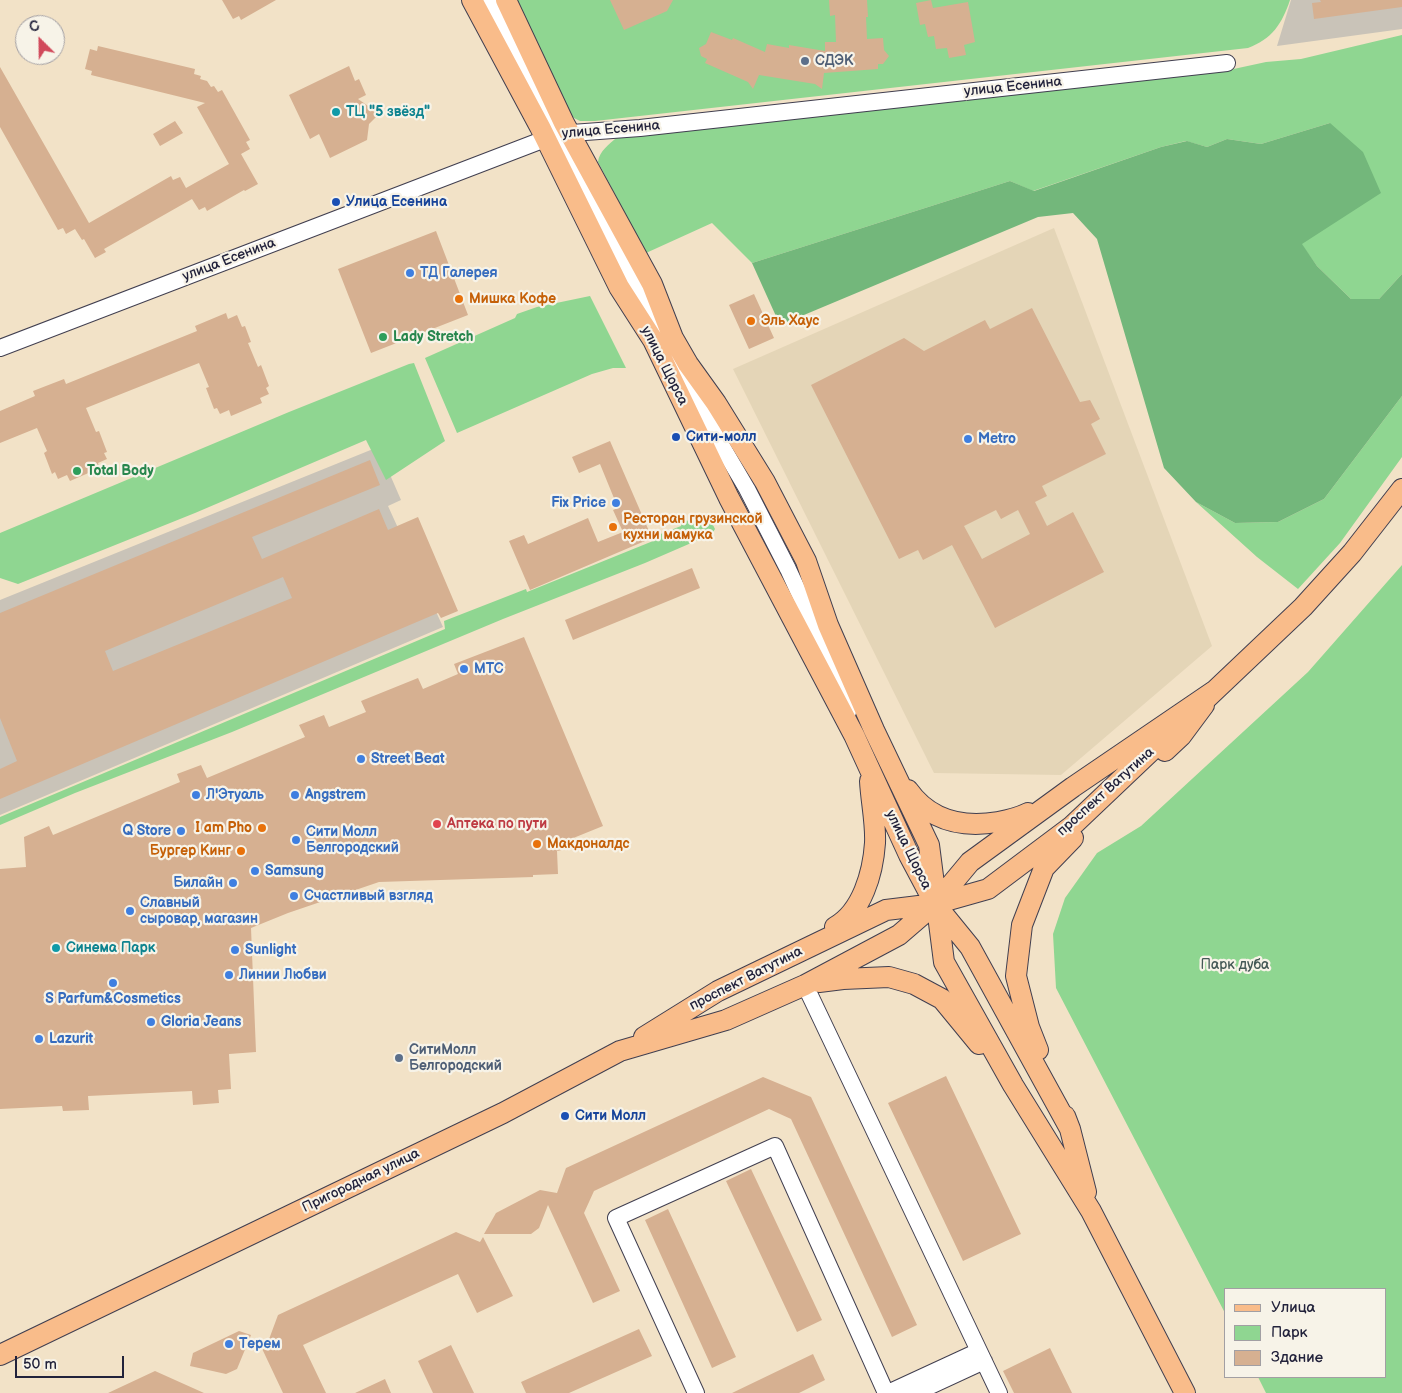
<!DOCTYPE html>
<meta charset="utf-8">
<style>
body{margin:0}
#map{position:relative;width:1402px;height:1393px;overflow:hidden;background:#f2e2c7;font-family:"Balsamiq Sans",sans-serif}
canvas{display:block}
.legend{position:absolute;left:1224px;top:1288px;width:162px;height:90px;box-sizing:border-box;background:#f7f3e8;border:1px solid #a29fa3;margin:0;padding:6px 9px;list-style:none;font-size:15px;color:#22223b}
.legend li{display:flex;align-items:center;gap:10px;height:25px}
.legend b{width:25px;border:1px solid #a29fa3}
.north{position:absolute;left:15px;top:15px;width:50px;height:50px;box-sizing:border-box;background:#f7f3e8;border:1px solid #a29fa3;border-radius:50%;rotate:337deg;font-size:14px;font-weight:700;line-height:20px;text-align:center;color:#22223b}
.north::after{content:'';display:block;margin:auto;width:18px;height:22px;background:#d1495b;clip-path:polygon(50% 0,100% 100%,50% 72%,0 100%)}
.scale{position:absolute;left:15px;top:1356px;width:109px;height:22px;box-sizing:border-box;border:2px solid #22223b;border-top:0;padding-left:6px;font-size:15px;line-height:18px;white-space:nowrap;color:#22223b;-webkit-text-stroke:4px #f7f3e8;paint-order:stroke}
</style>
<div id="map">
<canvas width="1402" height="1393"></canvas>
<ul class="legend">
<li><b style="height:6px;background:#f9bc8a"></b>Улица</li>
<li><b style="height:14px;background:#8fd691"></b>Парк</li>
<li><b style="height:14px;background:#d6b091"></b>Здание</li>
</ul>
<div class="north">С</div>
<div class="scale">50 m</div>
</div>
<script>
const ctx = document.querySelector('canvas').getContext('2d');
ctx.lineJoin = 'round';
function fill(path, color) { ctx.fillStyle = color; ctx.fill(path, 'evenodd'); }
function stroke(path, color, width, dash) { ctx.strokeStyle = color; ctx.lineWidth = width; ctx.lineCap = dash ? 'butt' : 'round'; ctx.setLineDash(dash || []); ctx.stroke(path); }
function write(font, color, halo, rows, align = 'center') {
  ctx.font = font + ' "Balsamiq Sans",sans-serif'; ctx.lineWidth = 4.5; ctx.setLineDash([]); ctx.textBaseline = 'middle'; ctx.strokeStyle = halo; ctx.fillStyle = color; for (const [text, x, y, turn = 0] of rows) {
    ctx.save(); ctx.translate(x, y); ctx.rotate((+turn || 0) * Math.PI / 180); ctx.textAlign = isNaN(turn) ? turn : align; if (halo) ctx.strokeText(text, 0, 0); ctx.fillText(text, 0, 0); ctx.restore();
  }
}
fill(new Path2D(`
 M1054,228L1212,646L1061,775L934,773L733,369Z`), '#e4d5b7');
fill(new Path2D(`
 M1291,0H1402V29L1277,46Z
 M378,447L401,500L388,506L443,627L0,815V600Z`), '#c9c3b8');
fill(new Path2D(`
 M515,0H1290C1282,24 1272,39 1248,48L595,121H580L574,118L566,108L542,65L537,41Z
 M1402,35V274L1379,299H1351L1317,266L1301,244L1330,123L1261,144L1227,139L1207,147L1186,141L1161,147L1033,191L1010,181L752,263L712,223L646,253L598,162C599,151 610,144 617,137L1229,70L1266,62L1301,59Z
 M590,296L626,368H613L592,374L457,433L425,358L515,318L517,314L537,307Z
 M414,363L445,441L386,480L366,440L195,513L18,584L0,578V533L289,412L409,364Z
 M1402,396V457L1340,543L1298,589L1257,557L1196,502L1235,523L1278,522L1324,499Z
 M710,519L715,529L712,534L645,563L503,619L232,732L75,793L0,825V817L445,629L444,621L526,589L527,592L658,539V535L681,526L682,521Z
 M1402,565V1393H1266L1258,1377H1386V1289H1226V1315L1056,988L1053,934L1065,898L1097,853L1141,826L1308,672Z`), '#8fd691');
fill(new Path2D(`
 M1330,123L1363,152L1381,193L1302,244L1317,266L1351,299H1379L1402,274V396L1324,499L1278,522L1235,523L1196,502L1164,468L1097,239L1073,213L1038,217L780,325L752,263L1010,181L1034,191L1161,147L1187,141L1207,147L1227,139L1261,144Z`), '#73b77b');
fill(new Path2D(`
 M222,0H276L241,20L239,16L233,19Z
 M610,0H673L667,11L624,30Z
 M829,0H867L868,17H866L867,39L883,38L884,50L889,56L883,64H878V69L824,73L822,89L815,84L759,75L753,89L748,82L705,63L707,59L701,56L699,48L706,44L711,32L732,40L733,38L765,52L767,44L789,48V45L825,51V42H836L835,15L830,16Z
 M931,0L933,8L968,2L975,42L964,45L966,55L949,58L947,48L936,49L934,36L928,37L925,24L920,25L916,3Z
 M1320,0H1402V7L1314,19L1312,3L1321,2Z
 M98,46L195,69L194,74L201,76L200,79L207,81L211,87L214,86L218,92L222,90L250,140L246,142L250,149L241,154L258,184L245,191L244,190L207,211L205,207L199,210L192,199L104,249L106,252L95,258L84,239L82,240L75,229L66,234L63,228L58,230L0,127V67L89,223L171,176L173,180L180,177L186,188L229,164L197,107L205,103L91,75L92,71L85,69L90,49L97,51Z
 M349,66L355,81L359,79L366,95L358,99L374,110L376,117L369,124L367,140L330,158L319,134L310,139L289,95Z
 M175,121L183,133L160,146L153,134Z
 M436,231L468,315L371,353L338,269Z
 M754,294L774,338L749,349L729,305Z
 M1032,308L1080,402L1090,400L1100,419L1091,424L1106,454L1042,486L1047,496L1035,502L1047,526L1073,512L1104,572L995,628L952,545L923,560L918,550L899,559L811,385L904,338L924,351L985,320L990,329ZM996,510L1001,519L1018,510L1030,534L982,559L964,526Z
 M226,313L228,319L237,315L242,327L245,326L251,342L248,343L258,367L261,365L269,386L266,388L269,394L260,398L262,403L231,416L229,410L220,414L217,408L214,409L206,388L209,387L199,363L86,408L96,432L99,431L107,452L104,453L107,459L98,463L100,468L70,481L67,475L58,479L55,472L52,474L44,453L47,451L37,428L0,443V411L35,396L33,391L64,379L66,384L197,331L195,326Z
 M610,441L652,538L530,590L509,541L524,535L528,544L588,518L598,542L623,532L613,510L618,508L600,464L579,473L572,457Z
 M370,460L380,485L252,537L262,559L379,509L388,530L418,517L458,611L441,618L438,613L0,799V769L17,761L0,718V613ZM283,577L292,598L113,671L105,651Z
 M692,568L700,588L573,640L565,620Z
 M524,637L603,826L561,843L562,850L557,851L558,874L533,875V877L379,882L288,913L251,928L256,1052L229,1054L231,1089L218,1090L219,1103L193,1105L192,1091L88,1096L89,1110L63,1111L62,1106L0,1109V869L26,867L24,837L49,826L53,835L180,782L177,774L201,765L207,778L305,737L299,725L324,715L329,727L366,712L361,701L418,678L423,689L458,674L454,664Z
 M946,1076L1021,1234L963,1261L888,1103Z
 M763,1077L811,1097L917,1325L892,1337L791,1119L769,1109L594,1191L584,1213L620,1291L593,1303L548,1205L539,1228L531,1234H484L496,1213L540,1190L557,1193L566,1168Z
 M751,1169L822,1320L797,1332L726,1181Z
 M668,1209L736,1357L712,1368L645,1220Z
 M456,1232L480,1242L483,1237L513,1296L477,1313L458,1274L303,1345L326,1393H283L257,1338L268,1342L278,1315Z
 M639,1329L652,1356L569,1393H526L521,1382Z
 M239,1331L251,1335L237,1369L226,1374L190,1366L193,1353Z
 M451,1345L474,1393H433L418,1361Z
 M1050,1348L1072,1393H1014L1003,1371Z
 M813,1354L825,1380L799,1393H732Z
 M155,1371L204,1393H108Z
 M385,1379L391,1393H355Z`), '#d6b091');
const minor = new Path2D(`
 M491,0L679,373L747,489L788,569L840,682L848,712
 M0,348L558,134L640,128L1227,63
 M805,985L979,1351
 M696,1393L616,1218L775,1146L886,1393
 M888,1393L979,1351L999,1393
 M915,1393L984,1361`);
const major = new Path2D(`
 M472,0L540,127L619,287L653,340L729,498L854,735L909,855L935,904L970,947L1070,1129
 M506,0L564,123L652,284L673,338L688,364L716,403L765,482L806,561L828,625L874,730L929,845L944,962L1013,1085L1091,1211L1185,1393
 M1206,699L1303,607L1352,553L1402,489
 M1165,751L1181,736L1204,705
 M908,790C930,821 962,828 998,822C1009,820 1018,818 1028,813
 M835,927C862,912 873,873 875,843C876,823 871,801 870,781
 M819,982L843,979L889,977L914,984L942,999L979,1044
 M644,1037L718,991L886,910L935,904L988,889L1072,826L1170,733
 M1038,1050L1029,1027L1016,976L1022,925L1044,868L1073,838
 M1065,1116L1070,1129L1086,1192
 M0,1355L503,1113L620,1051L726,1020L805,985L899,935L935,904L970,862L1073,787L1214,691`);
stroke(minor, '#413f50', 18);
stroke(major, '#413f50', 22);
stroke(minor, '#fff', 16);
stroke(major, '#f9bc8a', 20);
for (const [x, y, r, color] of [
 [805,61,5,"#5c6f8a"],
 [336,112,5,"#0f9aa8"],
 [336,202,5,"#1a4fb4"],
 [410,273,5,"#3f7fe0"],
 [459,299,5,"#e8710a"],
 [751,321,5,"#e8710a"],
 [383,337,5,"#2e9e5b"],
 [676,437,5,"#1a4fb4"],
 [968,439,5,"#3f7fe0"],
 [77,471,5,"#2e9e5b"],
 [616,503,5,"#3f7fe0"],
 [613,527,5,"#e8710a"],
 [464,669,5,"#3f7fe0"],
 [361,759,5,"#3f7fe0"],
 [196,795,5,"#3f7fe0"],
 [295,795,5,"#3f7fe0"],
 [437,824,5,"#e0444e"],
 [262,828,5,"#e8710a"],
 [181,831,5,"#3f7fe0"],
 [296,840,5,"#3f7fe0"],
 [537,844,5,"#e8710a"],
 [241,851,5,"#e8710a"],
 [255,871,5,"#3f7fe0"],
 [233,883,5,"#3f7fe0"],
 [294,896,5,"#3f7fe0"],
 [130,911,5,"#3f7fe0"],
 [56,948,5,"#0f9aa8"],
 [235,950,5,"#3f7fe0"],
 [229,975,5,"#3f7fe0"],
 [113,983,5,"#3f7fe0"],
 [151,1022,5,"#3f7fe0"],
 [39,1039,5,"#3f7fe0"],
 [399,1058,5,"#5c6f8a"],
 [565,1116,5,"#1a4fb4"],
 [229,1344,5,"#3f7fe0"]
]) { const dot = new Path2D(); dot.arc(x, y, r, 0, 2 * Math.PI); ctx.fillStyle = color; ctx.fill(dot); stroke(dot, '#f7f3e8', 2); }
write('bold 14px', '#4e5e75', '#f7f3e8', [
 ["СДЭК",815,61],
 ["СитиМолл",409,1050],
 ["Белгородский",409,1066]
], 'left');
write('14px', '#22223b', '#f7f3e8', [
 ["улица Есенина",1013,87,-6],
 ["улица Есенина",611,130,-5],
 ["улица Есенина",229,260,-21],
 ["улица Щорса",664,366,63],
 ["проспект Ватутина",1106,792,-42],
 ["улица Щорса",908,850,64],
 ["проспект Ватутина",746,979,-27],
 ["Пригородная улица",361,1181,-26]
]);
write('bold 14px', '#0d838f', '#f7f3e8', [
 ["ТЦ \"5 звёзд\"",346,112],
 ["Синема Парк",66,948]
], 'left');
write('bold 14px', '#164399', '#f7f3e8', [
 ["Улица Есенина",346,202],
 ["Сити-молл",686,437],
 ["Сити Молл",575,1116]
], 'left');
write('bold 14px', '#366cbe', '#f7f3e8', [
 ["ТД Галерея",420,273],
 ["Metro",978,439],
 ["Fix Price",606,503,"right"],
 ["МТС",474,669],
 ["Street Beat",371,759],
 ["Л'Этуаль",206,795],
 ["Angstrem",305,795],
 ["Q Store",171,831,"right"],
 ["Сити Молл",306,832],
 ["Белгородский",306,848],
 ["Samsung",265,871],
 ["Билайн",223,883,"right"],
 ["Счастливый взгляд",304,896],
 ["Славный",140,903],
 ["сыровар, магазин",140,919],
 ["Sunlight",245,950],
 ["Линии Любви",239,975],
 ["S Parfum&Cosmetics",113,999,"center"],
 ["Gloria Jeans",161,1022],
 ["Lazurit",49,1039],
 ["Терем",239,1344]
], 'left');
write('bold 14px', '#c56008', '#f7f3e8', [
 ["Мишка Кофе",469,299],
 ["Эль Хаус",761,321],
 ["Ресторан грузинской",623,519],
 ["кухни мамука",623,535],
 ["I am Pho",252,828,"right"],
 ["Макдоналдс",547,844],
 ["Бургер Кинг",231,851,"right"]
], 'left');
write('bold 14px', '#27864d', '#f7f3e8', [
 ["Lady Stretch",393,337],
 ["Total Body",87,471]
], 'left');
write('bold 14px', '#be3a42', '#f7f3e8', [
 ["Аптека по пути",447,824]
], 'left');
write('14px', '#435855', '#f7f3e8', [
 ["Парк дуба",1235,965]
]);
</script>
